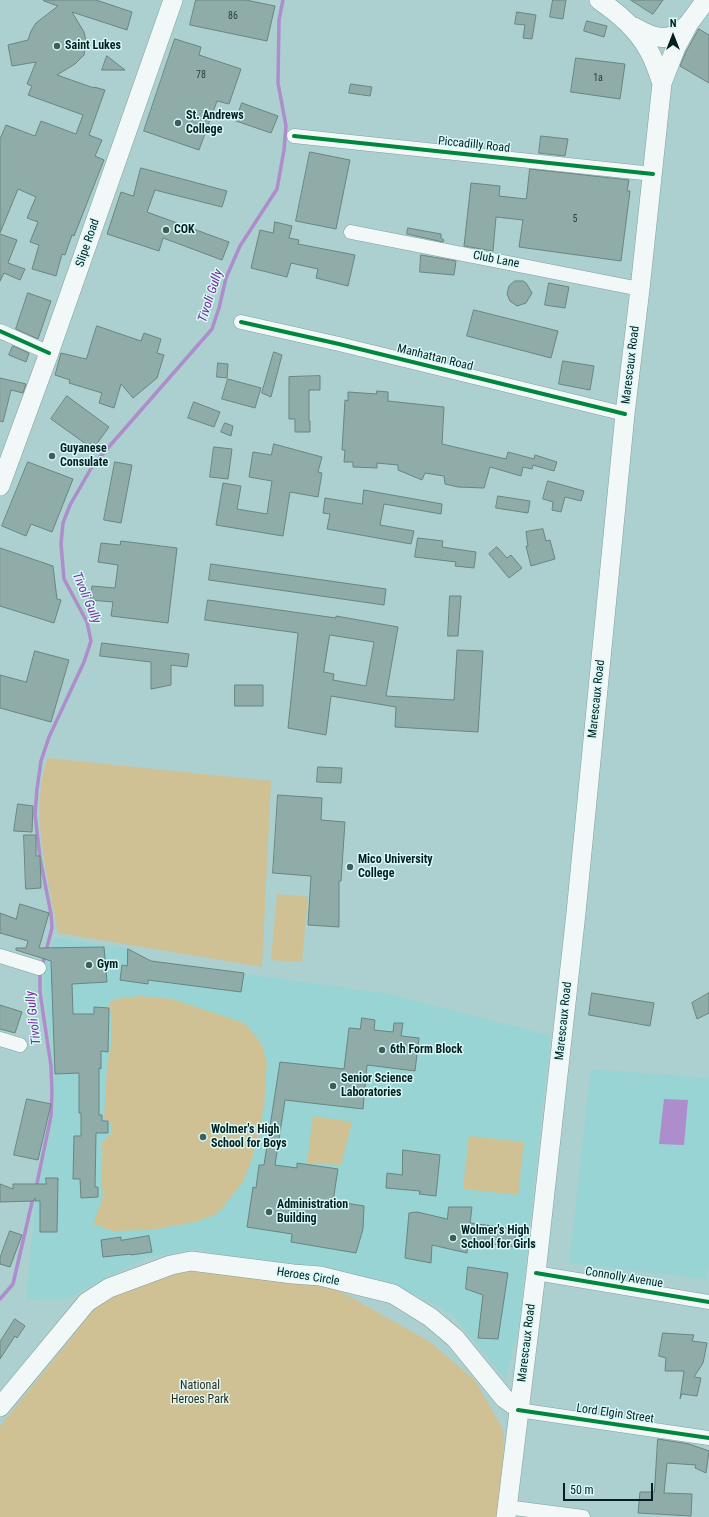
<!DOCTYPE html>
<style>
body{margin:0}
#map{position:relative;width:709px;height:1517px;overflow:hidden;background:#abd0cf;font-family:"Roboto Condensed",sans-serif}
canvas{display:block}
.north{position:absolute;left:653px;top:16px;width:40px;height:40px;-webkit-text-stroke:3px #d8f9f8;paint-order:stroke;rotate:0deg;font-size:11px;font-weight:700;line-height:16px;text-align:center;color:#031f1f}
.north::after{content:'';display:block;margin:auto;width:14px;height:18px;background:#031f1f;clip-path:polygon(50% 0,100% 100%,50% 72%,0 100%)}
.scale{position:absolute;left:563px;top:1483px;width:90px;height:18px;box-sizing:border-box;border:2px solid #031f1f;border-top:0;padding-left:5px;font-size:12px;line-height:14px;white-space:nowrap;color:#031f1f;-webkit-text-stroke:3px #d8f9f8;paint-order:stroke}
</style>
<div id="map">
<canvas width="709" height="1517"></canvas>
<div class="north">N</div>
<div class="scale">50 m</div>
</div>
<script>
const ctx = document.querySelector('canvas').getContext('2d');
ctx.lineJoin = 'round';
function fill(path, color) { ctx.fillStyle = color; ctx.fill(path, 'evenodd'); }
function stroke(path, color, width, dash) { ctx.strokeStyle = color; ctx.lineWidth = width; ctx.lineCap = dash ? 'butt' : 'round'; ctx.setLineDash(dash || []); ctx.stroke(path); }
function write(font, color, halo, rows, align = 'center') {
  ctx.font = font + ' "Roboto Condensed",sans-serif'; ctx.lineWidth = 3; ctx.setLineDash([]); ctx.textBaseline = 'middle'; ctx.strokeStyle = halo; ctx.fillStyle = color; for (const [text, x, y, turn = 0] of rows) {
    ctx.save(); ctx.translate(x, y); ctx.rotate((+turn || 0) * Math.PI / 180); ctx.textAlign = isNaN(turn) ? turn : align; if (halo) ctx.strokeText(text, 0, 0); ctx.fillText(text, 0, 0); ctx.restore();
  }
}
fill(new Path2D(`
 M55,938L128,949L153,961L389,994L551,1036L543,1100L519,1327L505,1379L452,1314L418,1296L371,1278L259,1263L199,1249L147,1257L66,1299L26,1300L37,1185L42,1172L55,1104L52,1054L44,988V964Z
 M591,1069L709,1078V1262L706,1279L569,1263Z`), '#98d4d3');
fill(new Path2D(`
 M48,758L271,781L262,967L58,933C49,880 28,811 48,758Z
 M277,894L308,897L302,962L271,960Z
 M140,996L172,999L241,1022L248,1027L262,1045L267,1063L264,1105L259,1134L252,1159L243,1182L218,1213L196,1222L150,1230L112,1231L94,1224C95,1213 102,1207 103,1194C103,1190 101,1186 101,1181C102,1168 103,1156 102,1143L112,1133L110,1121L104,1120L107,1067L111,1046L112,1020L109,1003L115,999Z
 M313,1116L352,1122L341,1165L307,1163Z
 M469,1136L524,1142L518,1195L463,1189Z
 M197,1267L326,1283L430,1342L475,1380L504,1431L500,1517H0V1426L77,1331L93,1309L115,1294L155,1276Z`), '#cfc193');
fill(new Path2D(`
 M664,1099L688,1100L684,1145L659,1144Z`), '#ad8dcc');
stroke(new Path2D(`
 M36,1188L51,1116L52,1093L51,1066L40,992V974L52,928L51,914L40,858L35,814L37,789L41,761L49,737L84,662L91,641L87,622L64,579L61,544L63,523L70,505L93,465L212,329L219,308L226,278L240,246L277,189L284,150L286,126L278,83L279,20L283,0
 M0,1299L13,1284L33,1198`), '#ad8dcc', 3.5);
const building = new Path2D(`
 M44,0H96L132,12L127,30L72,12L84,32L86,42L84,55L75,64L57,75L94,88V87L105,90L89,135L102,140L95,156L104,160L74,236L72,235L65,255L62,254L56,276L32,269L39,245L30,242L38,222L27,218L36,197L18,189L0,233V139L6,125L35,136L41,121L76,134L83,115L28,95L32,86L27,84L36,62L12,66L8,45L28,40L31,31L36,23L58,6L44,1Z
 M196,0H246L275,6L267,41L190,25Z
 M553,0H566L563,19L550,17Z
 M631,0H663L653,14Z
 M517,12L536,15L532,39L523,38L525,25L515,24Z
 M587,21L607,26L604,37L584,31Z
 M699,29L709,35V83L680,66L686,52Z
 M175,39L201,47L199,55L241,69L229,104L217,101L199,150L144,131Z
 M107,56L125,70H102Z
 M576,58L625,64L620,99L571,92Z
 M351,84L372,87L370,96L349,93Z
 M242,103L278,116L271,133L236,121Z
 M541,136L568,139L565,156L539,153Z
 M310,152L350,160L336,229L296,221Z
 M141,168L227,191L222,207L155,190L147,212L229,242L222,260L163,238L159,251L107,234L121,192L133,196Z
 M530,169L629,180L627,191H630L621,261L519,247L523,220L496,217L493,251L464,246L471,183L500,186L499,196L526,199Z
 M275,222L292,226L289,238L299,240L298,244L355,255L348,286L316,278L318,269L291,263L287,277L251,268L260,230L273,233Z
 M408,228L441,234V238L444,240L443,242L407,234Z
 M0,234L17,240L8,263L25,269L20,280L4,273L0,281Z
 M421,255L456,261L454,275L420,272Z
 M515,281H523L526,283L532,293L526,303L517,306L510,301L507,294L509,286Z
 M549,283L569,287L565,308L545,305Z
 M28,293L51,301L38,339L16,329Z
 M474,310L558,331L551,358L467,336Z
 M97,326L141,341L144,333L161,339L157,353L164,355L157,378L133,398L121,384L114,408L99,403L102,393L69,383L70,380L55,375L61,353L86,359Z
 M13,346L29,353L26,362L9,355Z
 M274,352L282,355L271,397L262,393Z
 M563,361L594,366L590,390L559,384Z
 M218,363L228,364L227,378L217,377Z
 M320,376V390H309V421H310V432H295V419H289V377Z
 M0,378L26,384L23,393L11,390L3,422L0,421Z
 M228,379L261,388L255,408L222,399Z
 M377,391L388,392V401L444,407L442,444L506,459L508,452L534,459L535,455L557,462L554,471L533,465L532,469L523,467L521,476L490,467L484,488L458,487L445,484L444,476L425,473L422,480L398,470V465L377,463V468L353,467V462H344L345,450H342L345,400L348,401V392L376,394Z
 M67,396L109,427L93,449L51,419Z
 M194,402L220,412L214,427L188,418Z
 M225,423L233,426L231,436L221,432Z
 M274,444L322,457L318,472L322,473L318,497L290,492L283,536L216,525L223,483L241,486L237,509L267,514L272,481L249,477L253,452L271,455Z
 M214,447L232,449L228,479L210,477Z
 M28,462L73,479L52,532L31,524L26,536L2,526Z
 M115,462L132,465L121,523L104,520Z
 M548,481L584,491L581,501L565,497L561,512L552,510L553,502L543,499Z
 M364,490L442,504L441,514L384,504L380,525L414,531L411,544L327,529L330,514L323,513L325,498L362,504Z
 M498,496L530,501L528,513L496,508Z
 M543,529L546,541L550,540L555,559L531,566L526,546H528L526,532Z
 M418,538L443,541L442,547L476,552L474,568L455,566L456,562L415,557Z
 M121,541L177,548L168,623L111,616L113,602L90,600L92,586L115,588L118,565L98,562L101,543L120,545Z
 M497,547L507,558L511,555L522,568L509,578L489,554Z
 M0,548L53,566L57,599L61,600L54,623L0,606Z
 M211,564L386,589L384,605L209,580Z
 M450,596H461L458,636H448Z
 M208,600L336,618V616L398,627L386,696L454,700L457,650L483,651L478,732L395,727L396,707L331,696L326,735L288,728L298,633L205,620ZM330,635L374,642L366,686L333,680L334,674L324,672Z
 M102,643L189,654L187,667L171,665V685L151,689V662L100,656Z
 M35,651L69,660L51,722L0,708V675L26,682Z
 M235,685H263V706H235Z
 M318,767L342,768L341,783L317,782Z
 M278,795L322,798L321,820L345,822L341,881H339V927L308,925L311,876L273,873Z
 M18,804L33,806L32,832L14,831Z
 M24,835H36V856H40L41,888L26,889Z
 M20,904L49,913L39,948L104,947L107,982L72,984L73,1014H94V1007L109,1008L108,1052L101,1051V1069L99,1068V1115H102V1121H108V1133H96L95,1187H98V1197L81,1198L80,1179H73L74,1136H81V1113H79V1073L55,1074L51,961L16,950V948H26L28,941L0,933V913L16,919Z
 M128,949L151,961L244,973L241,992L148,980V984L120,980L122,965L127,966Z
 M592,993L654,1003L650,1026L589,1015Z
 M709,993V1013L697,1019L692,1003Z
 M0,1005L22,1012L15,1033L0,1029Z
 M362,1018L375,1020L374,1030L393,1032L394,1023H403L401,1036L419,1038L415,1071L367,1065L363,1109L285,1100L275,1165L297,1168V1163L338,1169L333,1201L364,1206L363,1229L356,1253L291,1242L292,1234L247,1227L253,1187L256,1188L259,1165H264L280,1062L344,1069L349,1028L360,1029Z
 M27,1099L51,1104L38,1160L14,1155Z
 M403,1150L440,1155L436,1196L419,1194L420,1191L386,1188L387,1173L402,1175Z
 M46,1178H58L57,1232H40V1201H35V1198L34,1201L0,1202V1184L13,1189V1184H46Z
 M449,1207H472L470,1223L516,1229L514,1247L468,1241L467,1253L432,1245L431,1263L405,1258L409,1213L417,1212L447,1219Z
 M10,1231L22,1235L10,1267L0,1264V1258Z
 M149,1236L152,1252L131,1255V1254L103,1257L101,1240L121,1237V1240Z
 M468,1267L508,1273L498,1339L478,1338L483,1295L466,1289Z
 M15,1319L25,1326L17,1338L15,1336L0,1359V1342Z
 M663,1333L694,1335L692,1341L707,1343L703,1363L694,1377L701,1378L697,1396L682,1394L680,1399L684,1371H665L666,1358L659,1356Z
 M658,1439L689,1444L709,1451L706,1473L695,1468L696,1465L667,1463L664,1493L692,1494L691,1516L638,1513L640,1492H654Z`);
fill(building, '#8faca8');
stroke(building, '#688581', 1);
const minor = new Path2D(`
 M294,136L653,174
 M351,232L640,289
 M241,322L339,344L625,414
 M0,331L49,353
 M0,956L39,968
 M0,1039L20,1045
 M536,1273L709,1302
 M518,1410L709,1438
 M506,1507L583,1517`);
const secondary = new Path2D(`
 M599,0C619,14 637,29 649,51C655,61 658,73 662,83
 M634,27C655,39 669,44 688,24
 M0,486L49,353L173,0
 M0,1407L87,1302L109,1288L171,1265L191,1261L293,1274L320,1276L393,1294L430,1317L455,1338L504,1398L518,1408
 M506,1517L536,1273L576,913L625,414L640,289L662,83L676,47L689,23L706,0`);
stroke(minor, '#819f9e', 15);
stroke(secondary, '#819f9e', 20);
stroke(minor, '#f2f8f8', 14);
stroke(secondary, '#f2f8f8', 19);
stroke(new Path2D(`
 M294,136L653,174
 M241,322L339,344L625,414
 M0,331L49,353
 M536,1273L709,1302
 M518,1410L709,1438`), '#00873e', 4);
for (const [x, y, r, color] of [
 [57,46,4,"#3e5d5d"],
 [178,123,4,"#3e5d5d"],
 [166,230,4,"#3e5d5d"],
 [52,456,4,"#3e5d5d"],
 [350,867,4,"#3e5d5d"],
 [89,965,4,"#3e5d5d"],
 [382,1050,4,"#3e5d5d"],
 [333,1086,4,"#3e5d5d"],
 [203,1137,4,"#3e5d5d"],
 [269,1212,4,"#3e5d5d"],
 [453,1238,4,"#3e5d5d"]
]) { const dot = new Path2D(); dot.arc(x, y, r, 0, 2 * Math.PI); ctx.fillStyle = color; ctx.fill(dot); stroke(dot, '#d8f9f8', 1.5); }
write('10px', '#264241', null, [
 ["86",233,16],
 ["78",201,75],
 ["1a",598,78],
 ["5",575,219]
]);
write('bold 12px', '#031f1f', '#d8f9f8', [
 ["Saint Lukes",65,46],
 ["St. Andrews",186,116],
 ["College",186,130],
 ["COK",174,230],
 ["Guyanese",60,449],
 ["Consulate",60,463],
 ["Mico University",358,860],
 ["College",358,874],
 ["Gym",97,965],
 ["6th Form Block",390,1050],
 ["Senior Science",341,1079],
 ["Laboratories",341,1093],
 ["Wolmer's High",211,1130],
 ["School for Boys",211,1144],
 ["Administration",277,1205],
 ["Building",277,1219],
 ["Wolmer's High",461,1231],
 ["School for Girls",461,1245]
], 'left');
write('12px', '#031f1f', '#d8f9f8', [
 ["Piccadilly Road",474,145,6],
 ["Slipe Road",88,243,-71],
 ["Club Lane",496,260,11],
 ["Manhattan Road",435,358,14],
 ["Marescaux Road",631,365,-83],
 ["Marescaux Road",597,699,-84],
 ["Marescaux Road",564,1021,-84],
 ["Heroes Circle",308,1277,9],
 ["Connolly Avenue",624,1278,9],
 ["Marescaux Road",527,1343,-83],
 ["Lord Elgin Street",615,1414,8]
]);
write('12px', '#352816', '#d8f9f8', [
 ["National",200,1386],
 ["Heroes Park",200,1400]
]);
write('italic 13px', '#772a96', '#d8f9f8', [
 ["Tivoli Gully",211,296,-72],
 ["Tivoli Gully",86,598,67],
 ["Tivoli Gully",34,1018,-97]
]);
</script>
